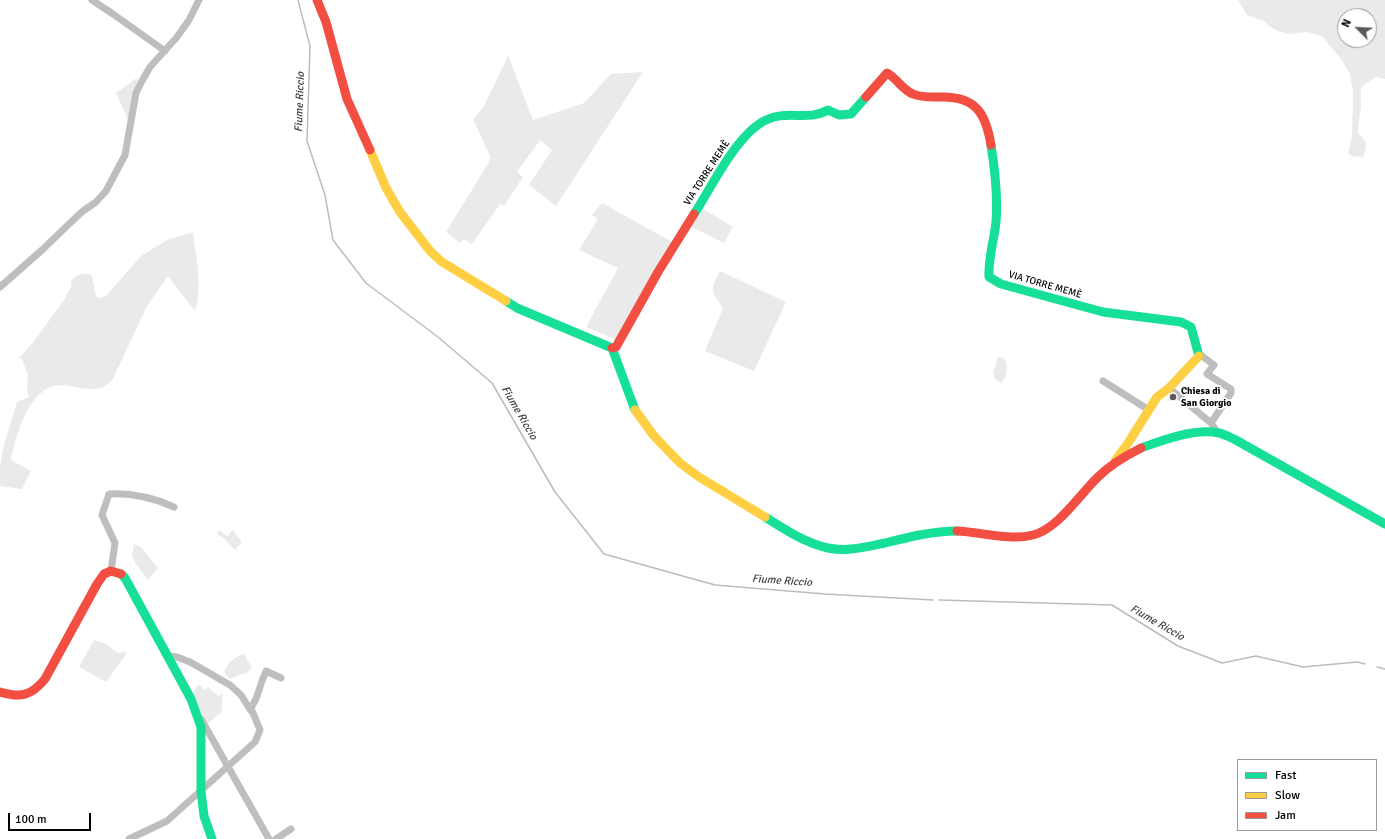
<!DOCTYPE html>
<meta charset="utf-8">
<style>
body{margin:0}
#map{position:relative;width:1385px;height:839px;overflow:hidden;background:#fff;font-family:Signika,sans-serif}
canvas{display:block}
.legend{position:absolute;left:1237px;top:759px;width:140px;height:72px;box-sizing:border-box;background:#fff;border:1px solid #999;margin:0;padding:5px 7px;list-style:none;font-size:12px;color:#000}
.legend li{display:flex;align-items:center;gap:8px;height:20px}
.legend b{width:20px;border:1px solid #999}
.north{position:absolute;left:1337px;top:8px;width:40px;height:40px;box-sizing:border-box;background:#fff;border:1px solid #999;border-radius:50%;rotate:294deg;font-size:11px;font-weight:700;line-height:16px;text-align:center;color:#000}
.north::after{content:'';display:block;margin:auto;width:14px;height:18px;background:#595959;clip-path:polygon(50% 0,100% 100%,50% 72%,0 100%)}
.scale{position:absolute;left:8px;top:813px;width:83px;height:18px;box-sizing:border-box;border:2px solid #000;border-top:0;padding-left:5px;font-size:12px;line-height:14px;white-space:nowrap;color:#000;-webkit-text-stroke:3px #fff;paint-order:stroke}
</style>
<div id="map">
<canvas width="1385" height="839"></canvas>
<ul class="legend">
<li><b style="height:5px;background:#16e098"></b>Fast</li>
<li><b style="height:5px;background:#ffcf43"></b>Slow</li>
<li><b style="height:5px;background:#f24e42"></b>Jam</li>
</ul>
<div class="north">N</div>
<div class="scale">100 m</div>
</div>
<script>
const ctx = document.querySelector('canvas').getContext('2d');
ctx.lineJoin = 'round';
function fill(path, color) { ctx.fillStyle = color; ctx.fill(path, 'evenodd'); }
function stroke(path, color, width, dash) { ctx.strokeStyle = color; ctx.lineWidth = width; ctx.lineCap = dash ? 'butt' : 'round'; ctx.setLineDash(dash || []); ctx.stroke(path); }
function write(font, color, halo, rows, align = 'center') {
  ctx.font = font + ' Signika,sans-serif'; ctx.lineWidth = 3.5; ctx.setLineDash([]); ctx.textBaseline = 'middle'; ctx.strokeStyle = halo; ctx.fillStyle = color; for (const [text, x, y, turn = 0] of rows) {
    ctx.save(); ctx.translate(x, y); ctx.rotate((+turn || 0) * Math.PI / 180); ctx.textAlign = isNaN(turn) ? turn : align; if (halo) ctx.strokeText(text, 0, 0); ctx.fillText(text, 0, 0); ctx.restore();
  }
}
fill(new Path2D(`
 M1238,0H1385V79L1376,77L1362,86C1360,93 1361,100 1361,106C1360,115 1358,124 1358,133C1368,141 1367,145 1363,157L1352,156L1348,154L1352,136L1353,92L1350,74L1341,59L1322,36L1307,32L1289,34L1278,31L1270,27L1264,21L1247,15ZM1345,16H1369V40H1345Z
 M508,54L512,66L533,120L584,103L611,74L643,72L556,206L529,185L552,150L540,140L517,172L523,177L504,206L500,204L472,244L463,239L460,243L446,232L489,162L490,156L473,119L483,108L506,60Z
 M138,77L129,122L116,93Z
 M602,203L674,243L617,340L586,327L618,268L579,250L598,219L592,215Z
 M700,207L733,227L724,243L688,225Z
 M193,232C196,258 203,286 195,311L168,276L147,306L113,379C110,382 107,385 103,387C93,392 74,386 63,385C30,383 16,435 11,460L31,471L22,489L0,486V467L3,449L17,402L29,397L27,388L28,375L22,359L19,358L32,344L64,300L71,287V281C78,274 84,271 92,276L96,296L100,298L106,296L141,256L167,240Z
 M720,271L786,302L754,371L705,351L723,308C710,289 710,292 720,271Z
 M998,357L1004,358C1008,366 1008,377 1001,383L995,379L993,373Z
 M219,530L227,536L233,530L242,542L235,550L224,538L217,534Z
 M134,544L141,547L158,568L148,580L136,564L132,556Z
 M94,640L106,644L118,653L124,652L127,653L106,682L79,667Z
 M244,654L252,668L245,674L244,673L230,679L224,672C229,662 233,657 244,654Z
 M198,684L205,690L208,687L218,696L223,693L221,715L220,713L208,724L192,695Z`), '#eaeaea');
stroke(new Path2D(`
 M298,0L310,46L307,141L325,195L333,240L366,283L438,337L492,383L555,492L604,554L715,585L825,594L933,600
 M939,600L1112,605L1178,646L1222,663L1256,656L1303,667L1357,662L1365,664
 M1377,667L1385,669`), '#bcbcbc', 1.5);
stroke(new Path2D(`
 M92,0L113,14L165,51
 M0,287L42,250L69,224L83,211L96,202L106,191L125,155L136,93L142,81L150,67L177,37L189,20L199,0
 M1198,353L1214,365L1207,374L1231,389V393L1211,423
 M1103,381L1149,410
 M1169,388L1211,423L1218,433
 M111,571L115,543L102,515L109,494C131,493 154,498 174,507
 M168,656L177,657L190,662L230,685L241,695L251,711
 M201,719L269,839
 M129,839L167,821L255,742L260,730L251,708L256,699L262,681L266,671L281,678
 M276,839L291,829`), '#bebebe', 7);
stroke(new Path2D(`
 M991,145C995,170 998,197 996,222C994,241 988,258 989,277L1001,284L1103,312L1181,322L1191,327L1199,356
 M694,214C712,187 739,128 771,118C791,111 808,121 828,110L839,115L851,114L866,97
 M506,301L517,308L612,348L635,410
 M1141,448C1163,440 1195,428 1219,433C1224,434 1229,437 1234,439L1385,524
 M765,517C784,529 805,543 828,548C847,552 866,547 885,543C909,537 933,531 957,531
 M121,574L125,578L191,699L201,727V791L204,816L212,839`), '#16e098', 9);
stroke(new Path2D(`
 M370,150L386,188L400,212L430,251L442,262L506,301
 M635,410L654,436L680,463L699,477L765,517
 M1115,461L1130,440L1157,397L1169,388L1199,356`), '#ffcf43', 9);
stroke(new Path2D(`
 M317,0L326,22L347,99L370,150
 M866,97L887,73C897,78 902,90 913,94C922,98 933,97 943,97C977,97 986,115 991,145
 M612,348L616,347L658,272L694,214
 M957,531C981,532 1009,541 1033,535C1058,529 1080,494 1098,477C1111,464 1125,456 1141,448
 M0,692C21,698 31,696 45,679L97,584L104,574L111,571L121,574`), '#f24e42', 9);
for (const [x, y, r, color] of [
 [1173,397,4,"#595959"]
]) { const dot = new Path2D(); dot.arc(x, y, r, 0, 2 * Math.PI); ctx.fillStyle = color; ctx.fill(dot); stroke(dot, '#fff', 1.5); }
write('10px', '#000', '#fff', [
 ["VIA TORRE MEMÈ",707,173,-57],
 ["VIA TORRE MEMÈ",1045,285,16]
]);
write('bold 10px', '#000', '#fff', [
 ["Chiesa di",1181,391],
 ["San Giorgio",1181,403]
], 'left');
write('italic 11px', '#414141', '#fff', [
 ["Fiume Riccio",300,102,-88],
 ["Fiume Riccio",519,413,60],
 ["Fiume Riccio",782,581,4],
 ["Fiume Riccio",1157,623,30]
]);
</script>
